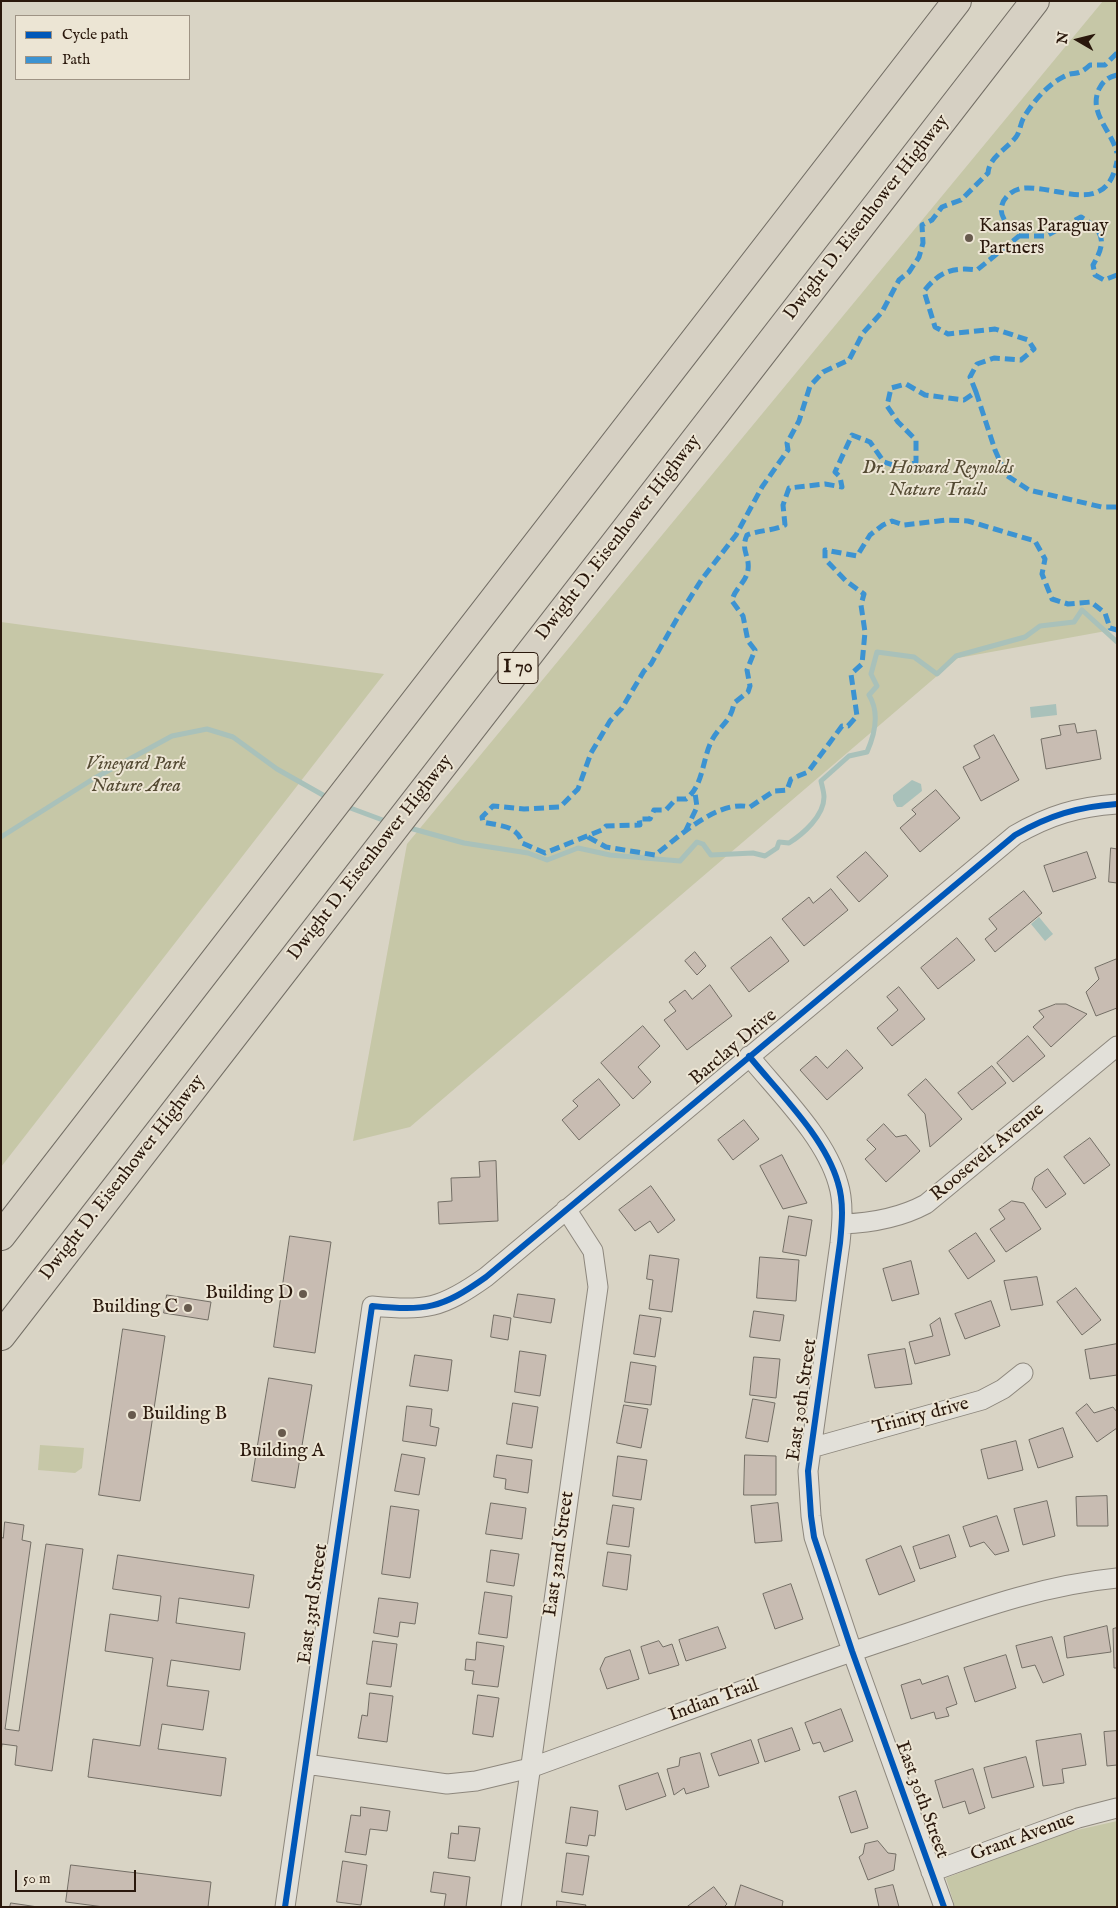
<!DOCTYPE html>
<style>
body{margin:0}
#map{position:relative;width:1118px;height:1908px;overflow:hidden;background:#d9d4c5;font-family:"IM FELL English",serif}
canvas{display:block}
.frame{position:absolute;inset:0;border:2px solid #2a180c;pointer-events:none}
.legend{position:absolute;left:15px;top:15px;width:175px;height:65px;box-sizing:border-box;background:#ece5d4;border:1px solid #9e9384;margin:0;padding:6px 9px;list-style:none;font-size:15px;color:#2a180c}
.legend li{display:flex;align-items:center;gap:10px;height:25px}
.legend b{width:25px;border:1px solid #9e9384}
.north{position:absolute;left:1053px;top:15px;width:50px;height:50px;-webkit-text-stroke:4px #ece5d4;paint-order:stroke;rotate:278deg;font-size:14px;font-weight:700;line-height:20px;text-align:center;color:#2a180c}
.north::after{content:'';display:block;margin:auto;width:18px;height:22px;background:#2a180c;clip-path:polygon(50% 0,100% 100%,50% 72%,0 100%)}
.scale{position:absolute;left:15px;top:1870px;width:121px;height:22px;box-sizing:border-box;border:2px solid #2a180c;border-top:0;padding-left:6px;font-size:15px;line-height:18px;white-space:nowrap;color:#2a180c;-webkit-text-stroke:4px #ece5d4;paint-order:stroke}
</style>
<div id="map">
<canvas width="1118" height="1908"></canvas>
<div class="frame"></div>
<ul class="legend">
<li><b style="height:6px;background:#0057b8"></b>Cycle path</li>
<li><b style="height:6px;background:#3c93d2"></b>Path</li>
</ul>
<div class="north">N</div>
<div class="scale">50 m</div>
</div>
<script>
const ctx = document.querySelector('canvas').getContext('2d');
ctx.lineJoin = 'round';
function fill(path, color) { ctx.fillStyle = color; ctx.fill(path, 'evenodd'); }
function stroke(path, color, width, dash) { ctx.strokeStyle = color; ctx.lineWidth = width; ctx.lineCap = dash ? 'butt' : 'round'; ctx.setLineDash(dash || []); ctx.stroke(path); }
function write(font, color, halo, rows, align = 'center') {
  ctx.font = font + ' "IM FELL English",serif'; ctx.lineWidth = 4; ctx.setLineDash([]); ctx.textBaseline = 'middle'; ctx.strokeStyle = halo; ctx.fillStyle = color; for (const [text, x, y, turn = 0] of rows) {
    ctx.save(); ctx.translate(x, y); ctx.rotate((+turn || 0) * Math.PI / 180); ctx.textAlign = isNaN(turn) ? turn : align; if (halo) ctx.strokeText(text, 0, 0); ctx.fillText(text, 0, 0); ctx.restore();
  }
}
fill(new Path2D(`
 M1103,1H1117V629L958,658L410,1127L353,1141L407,844Z
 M1,622L384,674L1,1167Z
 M40,1445L84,1448L82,1468L75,1473L38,1470Z
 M1117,1821V1907H955L946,1878L1064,1833Z`), '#c6c7a7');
fill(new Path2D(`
 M1056,704L1057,715L1031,718L1030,707Z
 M912,780L921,784L922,791L902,807H897L893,800V795Z
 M1039,917L1053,934L1045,941L1031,924Z`), '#a9c1ba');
stroke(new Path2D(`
 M345,806L388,822
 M406,827L464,843L528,853L547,860L578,848L610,855L680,861L697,842L703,844L711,855L753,853L765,856L777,848L779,842L789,843C803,834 824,816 824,797C824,792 822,786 821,781L849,756L867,752C875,734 880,713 869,695L877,686L871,674L877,652L914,657L937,674L956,656L1025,637L1040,626L1074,622L1082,610L1117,642
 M1,837L93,779L172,736L207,729L233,737L277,769L330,799`), '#a9c1ba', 5);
const building = new Path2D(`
 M1075,724L1077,733L1096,730L1101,759L1046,769L1041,739L1061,735L1059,726Z
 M994,735L1019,780L981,801L963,767L980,758L974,746Z
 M936,790L960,818L920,852L900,828L916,814L912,810Z
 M1111,848L1117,849V883L1109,882Z
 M866,852L888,876L859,902L837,877Z
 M1087,852L1096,878L1053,892L1044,866Z
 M831,889L848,910L804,946L782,919L809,897L813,903Z
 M1024,891L1042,913L995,952L985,939L997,929L989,919Z
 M771,937L789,961L749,992L731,968Z
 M957,938L975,960L938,989L921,968Z
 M695,952L706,966L697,975L685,961Z
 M1117,959V1008L1096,1016L1086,992L1099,979L1095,968Z
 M710,985L732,1016L687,1050L664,1020L676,1011L669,1002L685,990L692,999Z
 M899,987L925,1019L892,1046L877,1028L898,1010L887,997Z
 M1056,1004H1066L1087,1014L1051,1047L1033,1027L1044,1017L1039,1011Z
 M643,1026L660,1046L638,1067L651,1082L633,1099L601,1063Z
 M1028,1036L1045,1056L1013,1082L997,1063Z
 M847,1050L863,1068L827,1100L800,1070L816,1056L827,1068Z
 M992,1066L1006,1083L972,1110L958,1093Z
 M599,1079L620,1105L579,1140L562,1120L578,1106L573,1101Z
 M926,1079L962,1119L930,1147L925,1114L908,1095Z
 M744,1120L759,1139L733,1160L718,1140Z
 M884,1124L896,1137L906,1135L920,1151L886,1182L865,1159L876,1149L867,1140Z
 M1090,1138L1110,1165L1084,1184L1064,1157Z
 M782,1155L807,1203L783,1209L760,1166Z
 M496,1161L498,1221L439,1224L438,1202L452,1201L451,1178L480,1177L479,1162Z
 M1048,1169L1066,1194L1046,1208L1032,1189L1035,1178Z
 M651,1186L675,1220L658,1233L650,1221L635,1231L619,1210Z
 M1012,1201L1024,1203L1041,1229L1006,1252L990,1229L1005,1219L999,1210Z
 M789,1216L812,1220L806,1256L783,1252Z
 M976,1233L995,1261L968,1279L949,1251Z
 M290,1236L331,1242L315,1353L274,1347Z
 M650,1255L679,1259L672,1312L649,1309L653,1280L647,1279Z
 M760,1257L799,1260L796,1301L757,1298Z
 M911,1261L919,1294L892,1301L883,1269Z
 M1037,1277L1043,1305L1011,1310L1004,1281Z
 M1076,1288L1101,1320L1082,1335L1057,1302Z
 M518,1294L555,1299L551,1323L514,1317Z
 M167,1295L211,1302L208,1320L164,1313Z
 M991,1301L1000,1326L965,1339L955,1314Z
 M754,1311L784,1315L780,1341L750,1337Z
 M494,1315L511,1318L508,1340L491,1337Z
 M640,1315L661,1318L655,1357L634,1354Z
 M940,1318L950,1355L915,1364L909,1342L933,1336L930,1325Z
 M123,1329L165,1336L140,1501L99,1495Z
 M1117,1344V1375L1090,1379L1085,1350Z
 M905,1349L912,1384L875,1388L868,1355Z
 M520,1351L546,1355L540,1396L515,1392Z
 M415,1355L452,1360L448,1391L410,1386Z
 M754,1357L780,1359L776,1398L750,1395Z
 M631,1362L656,1366L651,1405L625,1402Z
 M269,1378L312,1385L295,1488L252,1481Z
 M753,1399L775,1403L768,1442L746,1438Z
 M513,1403L538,1407L532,1448L507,1444Z
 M1087,1404L1094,1413L1113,1407L1117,1412V1428L1097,1442L1076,1413Z
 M624,1405L648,1409L641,1448L617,1443Z
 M407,1406L432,1409L430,1426L439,1428L436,1446L403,1441Z
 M1063,1428L1073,1457L1038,1468L1029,1440Z
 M1016,1441L1023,1470L988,1479L981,1450Z
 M402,1454L425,1458L419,1495L395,1491Z
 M497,1455L532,1460L528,1493L505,1489L506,1479L494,1477Z
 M745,1455L776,1456V1495H744Z
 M618,1456L647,1460L641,1500L613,1496Z
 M1107,1496L1108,1526H1077L1076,1497Z
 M1047,1501L1055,1536L1023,1545L1014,1509Z
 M491,1503L526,1508L522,1539L486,1534Z
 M778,1503L782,1541L755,1543L751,1506Z
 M613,1505L634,1508L629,1547L607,1544Z
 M391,1506L419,1510L410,1578L382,1574Z
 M997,1516L1009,1551L995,1555L984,1542L970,1547L963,1527Z
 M5,1522L24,1525L22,1540L31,1542L5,1729L19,1731L46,1544L83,1549L52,1771L15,1765L17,1746L2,1744L1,1752V1537L3,1538Z
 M949,1535L956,1557L920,1569L913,1547Z
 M901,1546L915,1581L879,1595L866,1560Z
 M491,1550L519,1554L514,1586L487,1582Z
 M608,1552L631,1555L627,1590L603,1586Z
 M118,1555L254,1575L249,1608L179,1598L176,1623L245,1633L240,1670L171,1660L167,1686L209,1691L203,1730L162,1724L158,1749L226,1758L221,1796L88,1777L93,1739L140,1746L153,1658L105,1651L110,1614L158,1621L161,1596L113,1589Z
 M791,1584L803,1619L775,1629L763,1594Z
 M485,1592L512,1596L507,1638L479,1634Z
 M379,1598L418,1603L415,1624L400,1622L398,1637L374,1633Z
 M1107,1626L1111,1652L1067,1658L1064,1637Z
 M718,1627L726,1648L686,1661L679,1640Z
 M1117,1628V1668H1114L1113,1629Z
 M1052,1637L1064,1675L1043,1683L1035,1665L1022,1668L1016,1646Z
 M373,1641L397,1644L391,1687L367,1684Z
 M659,1641L663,1647L672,1644L679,1665L649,1674L641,1647Z
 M477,1642L504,1646L498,1687L472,1684L474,1671L465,1670L466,1659L475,1660Z
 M630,1650L639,1679L607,1689L600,1669L605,1658Z
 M1006,1655L1016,1688L975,1702L964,1668Z
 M948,1676L957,1704L946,1708L949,1716L936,1719L934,1712L911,1719L901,1685L920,1679L922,1684Z
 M370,1693L393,1696L387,1742L358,1738L362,1715L367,1716Z
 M478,1695L499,1698L493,1737L473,1734Z
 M841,1709L853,1741L824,1752L820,1742L813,1744L805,1723Z
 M792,1728L800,1750L765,1762L758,1740Z
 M1117,1731V1765L1107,1766L1104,1732Z
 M1081,1734L1086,1765L1062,1769L1064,1783L1043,1786L1036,1741Z
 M751,1740L759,1763L719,1776L711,1754Z
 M700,1753L709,1787L686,1794L684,1788L674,1795L667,1769L679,1766L680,1758Z
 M1026,1757L1034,1787L992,1798L984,1768Z
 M973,1769L985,1808L969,1814L965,1801L943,1808L935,1781Z
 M658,1773L666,1796L626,1810L619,1786Z
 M856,1791L868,1828L851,1833L839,1797Z
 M361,1807L390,1811L387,1831L370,1829L366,1855L345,1852L351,1815L360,1816Z
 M571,1807L598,1811L595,1836L589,1835L587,1846L566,1843Z
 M459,1826L480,1828L475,1861L448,1858L451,1833L458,1834Z
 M878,1841L888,1853L896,1854L894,1870L868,1880L859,1857L863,1854L865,1844Z
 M567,1853L589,1856L583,1895L562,1892Z
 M343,1861L367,1865L361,1905L337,1902Z
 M71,1865L211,1882L208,1907H104L66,1902Z
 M434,1872L470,1877L466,1907H444L446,1894L431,1892Z
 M741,1885L783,1901L782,1907H735Z
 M893,1885L899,1907H879L875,1889Z
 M714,1887L727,1904L724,1907H687Z
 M557,1901L586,1905L585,1907H557Z
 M11,1903L38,1907H10Z`);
fill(building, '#c8bcb2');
stroke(building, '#736e65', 1);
const minor = new Path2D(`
 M749,1056C779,1093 825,1137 838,1183C844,1202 842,1223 840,1243L808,1471L811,1516L814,1537L852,1651L944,1907
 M842,1224C871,1223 900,1218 926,1204L1117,1046
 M811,1448L982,1400L1003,1389L1023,1373
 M306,1764L447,1784L476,1781L530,1768C655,1723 779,1675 905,1634C975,1610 1043,1585 1117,1578
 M931,1872L1078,1818L1117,1808
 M285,1907L372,1306C426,1311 441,1309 486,1277L1015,835C1050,815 1077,807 1117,804
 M511,1907L598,1287L593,1251L566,1209`);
const motorway = new Path2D(`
 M1,1236L957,1
 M1,1336L1035,1`);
stroke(minor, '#8d877d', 21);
stroke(motorway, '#736e65', 30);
stroke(minor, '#e2e0d9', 19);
stroke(motorway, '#d6d0c3', 28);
stroke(new Path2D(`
 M1117,53L1105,65H1090C1076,78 1075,70 1063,77C1047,85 1031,104 1023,119C1020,125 1020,132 1016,137C1007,149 989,157 988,173L961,200L942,207L932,220L922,225L923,243L919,257L909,272L899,280L882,312L863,333L849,360L823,372L810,386L799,421L787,443L788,450L762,487L736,535L702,579L678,617L651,664L644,671L622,708L610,721L591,753L578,789L560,807L524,809L493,806L482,817L483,822C499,826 518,825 522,843L545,853L602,830L606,826L640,825L639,819H650L654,810H666L676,799H686C704,785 702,759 712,740C720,725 731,722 734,703L748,692L750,686L747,670L755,650L748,641L743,616L732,601C734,589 746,583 748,570C750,555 740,551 747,535C760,530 772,531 785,525L783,505L789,488L825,484L842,487L840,477L835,472L852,435L870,442L884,462L902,468L916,462V440L898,422L887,406L891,388L906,384L925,395L964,400L976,392L970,377L977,364L994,358L1021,360L1034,349L1028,340L995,329L948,334L935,327L924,291C940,271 953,267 977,270L1019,236C1015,231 1007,225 1004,219C995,204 1010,188 1026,188C1062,187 1107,216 1117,161
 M1117,75C1108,77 1103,81 1099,89C1088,113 1112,131 1117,153
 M1019,236H1046L1081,217C1104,231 1107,241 1093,265L1095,275L1104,280L1117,275
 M976,392L995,450L1006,475L1029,490L1102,507H1117
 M685,832L697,807L695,793
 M588,837L606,847L655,855C679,837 718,799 750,807L774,791L787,790L791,779L808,772L842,726H848L857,716L851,674L862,664L865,632L861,605L864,594L846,581L825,559V550L857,556L870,535L883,525L892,521L904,525L946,520L968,521L1035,541L1045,559L1042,574L1052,599L1068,604L1091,602L1105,613L1110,628L1117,630`), '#3c93d2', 5, [10, 5]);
stroke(new Path2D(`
 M749,1056C779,1093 825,1137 838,1183C844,1202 842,1223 840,1243L808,1471L811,1516L814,1537L852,1651L944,1907
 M285,1907L372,1306C426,1311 441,1309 486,1277L1015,835C1050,815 1077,807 1117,804`), '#0057b8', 6);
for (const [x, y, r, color] of [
 [969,238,5,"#675a4d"],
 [303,1294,5,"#675a4d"],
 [188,1308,5,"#675a4d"],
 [132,1415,5,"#675a4d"],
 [282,1433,5,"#675a4d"]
]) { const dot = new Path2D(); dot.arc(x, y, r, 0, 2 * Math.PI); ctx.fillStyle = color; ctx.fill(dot); stroke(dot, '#ece5d4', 2); }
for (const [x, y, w] of [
 [518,668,40]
]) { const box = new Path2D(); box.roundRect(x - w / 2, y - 15.5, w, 31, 4); ctx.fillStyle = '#ece5d4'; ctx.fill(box); stroke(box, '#2a180c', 1); }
write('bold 18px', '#2a180c', null, [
 ["I 70",518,668]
]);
write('19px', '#2a180c', '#ece5d4', [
 ["Dwight D. Eisenhower Highway",867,218,-52],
 ["Dwight D. Eisenhower Highway",619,538,-52],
 ["Dwight D. Eisenhower Highway",371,858,-52],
 ["Barclay Drive",734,1048,-40],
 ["Roosevelt Avenue",988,1153,-40],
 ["Dwight D. Eisenhower Highway",123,1178,-52],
 ["East 30th Street",803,1400,-82],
 ["Trinity drive",921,1417,-15],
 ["East 32nd Street",560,1554,-82],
 ["East 33rd Street",314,1604,-82],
 ["Indian Trail",714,1701,-20],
 ["East 30th Street",921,1800,70],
 ["Grant Avenue",1023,1838,-20]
]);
write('19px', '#2a180c', '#ece5d4', [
 ["Kansas Paraguay",979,227],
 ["Partners",979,249],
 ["Building D",293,1294,"right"],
 ["Building C",178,1308,"right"],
 ["Building B",142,1415],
 ["Building A",282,1452,"center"]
], 'left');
write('italic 19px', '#544a33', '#ece5d4', [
 ["Dr. Howard Reynolds",938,469],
 ["Nature Trails",938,491],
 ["Vineyard Park",136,765],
 ["Nature Area",136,787]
]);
</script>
